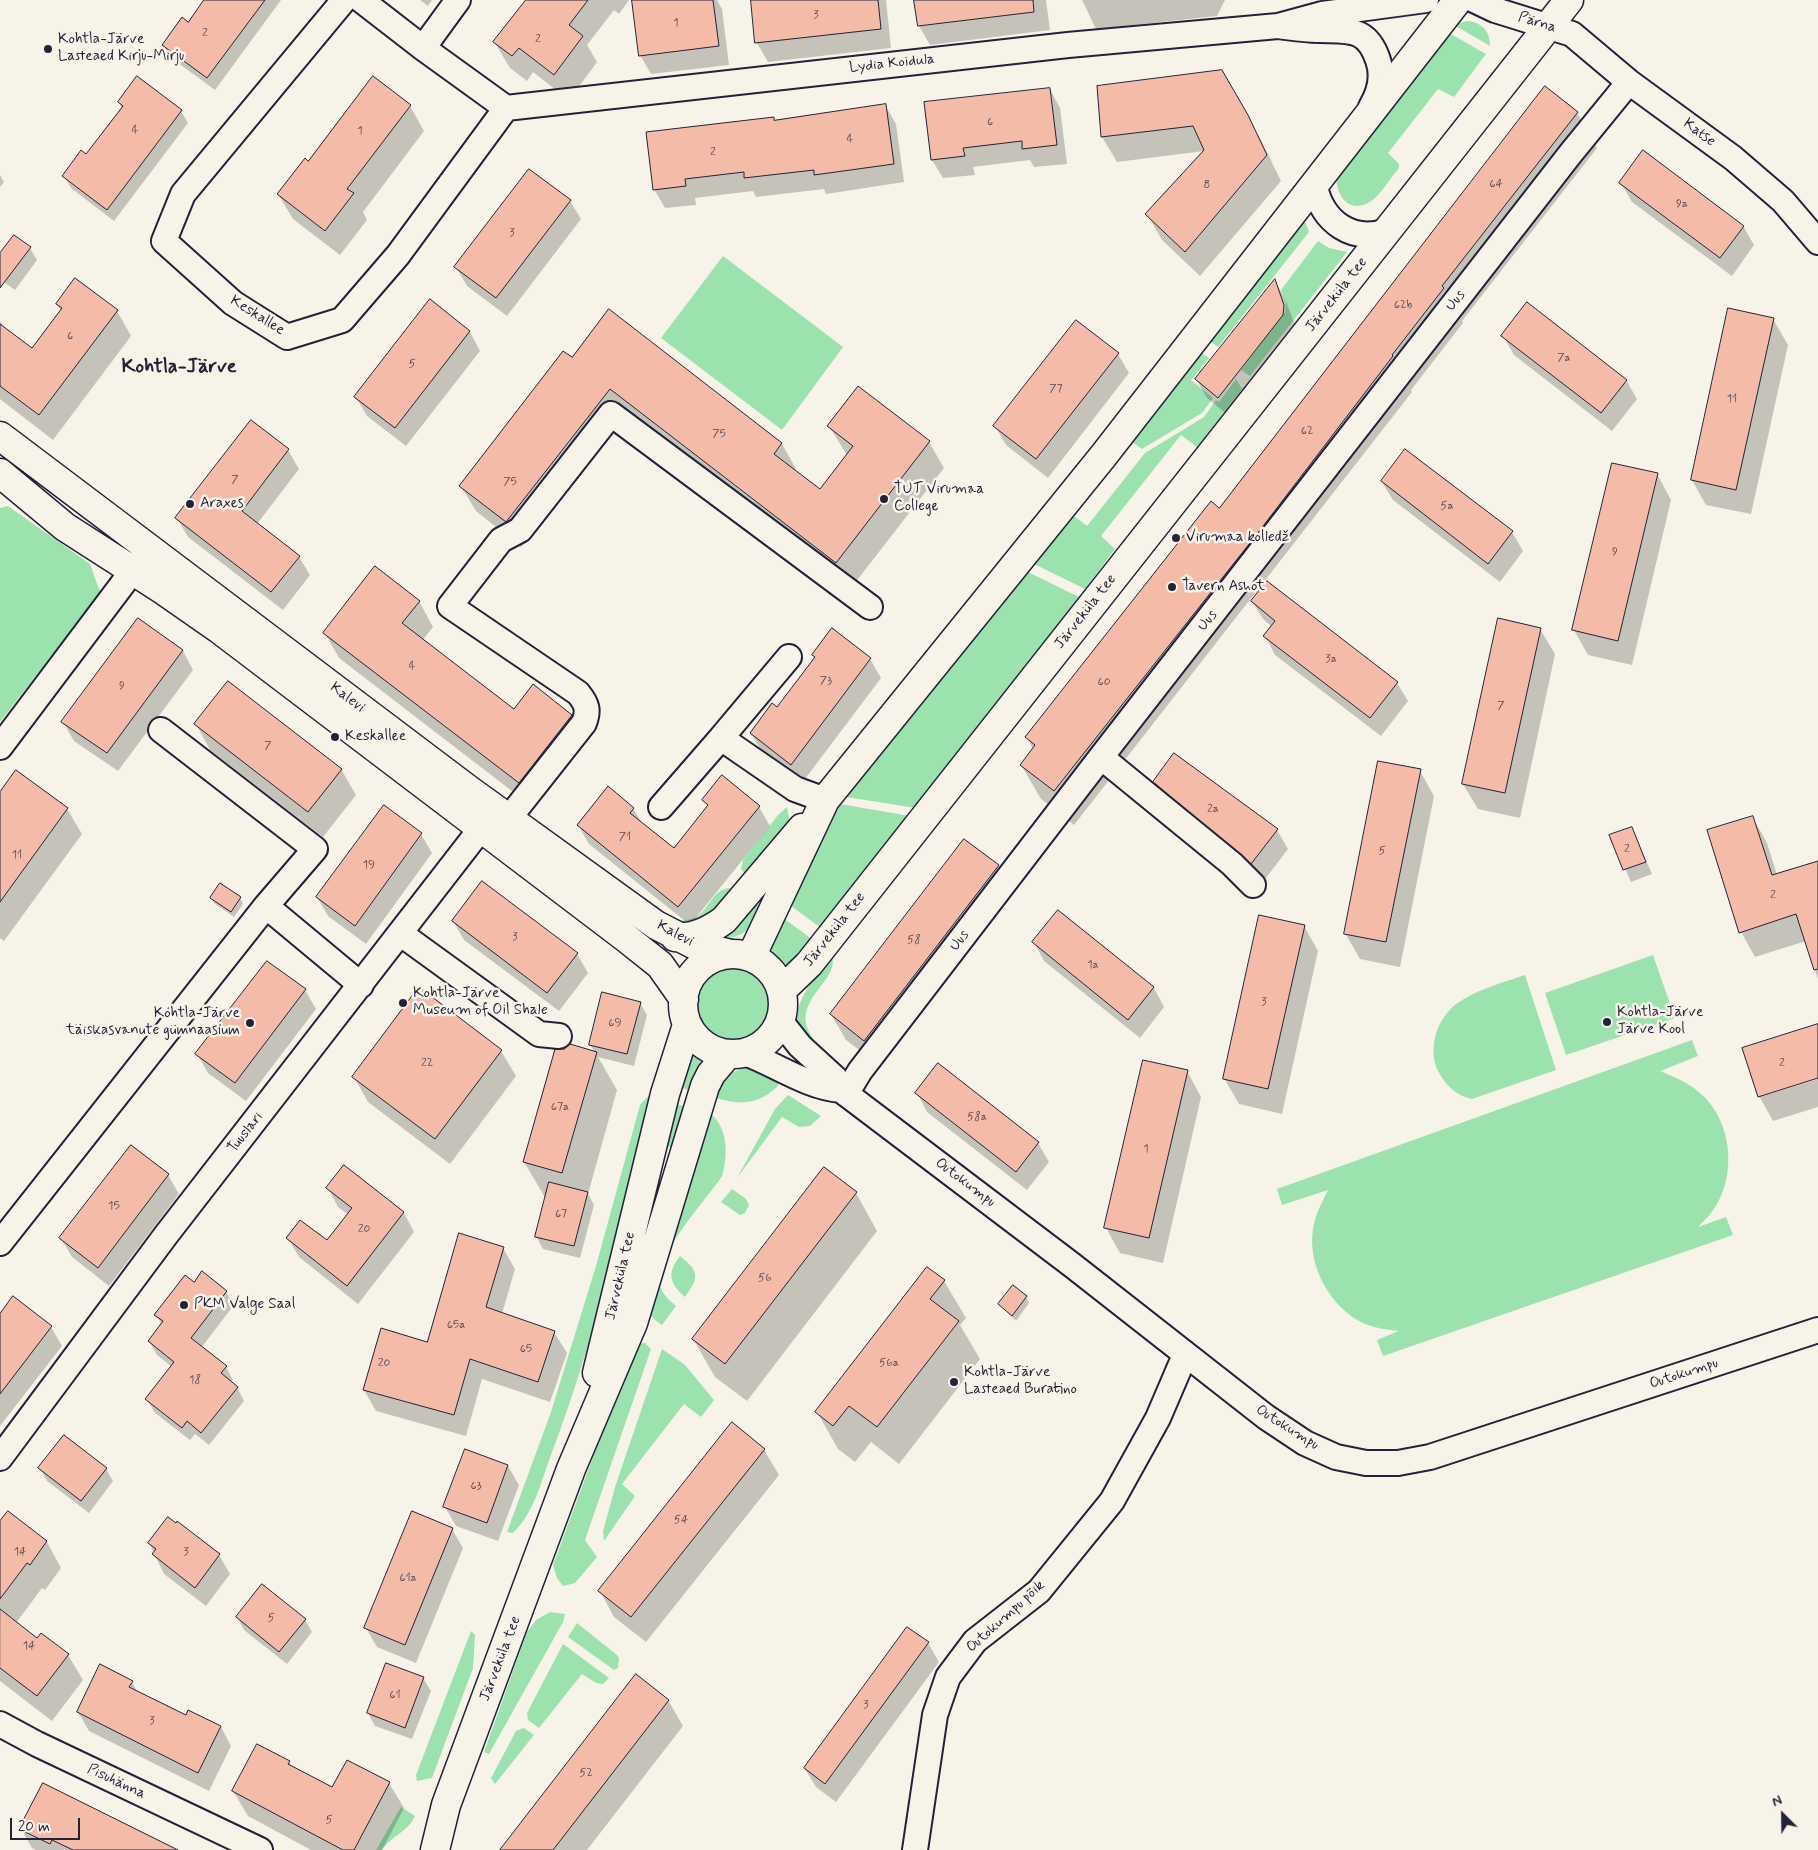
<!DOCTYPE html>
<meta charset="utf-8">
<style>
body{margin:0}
#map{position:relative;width:1818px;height:1850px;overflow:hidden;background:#f7f3e8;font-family:Mynerve,sans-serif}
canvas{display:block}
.north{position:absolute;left:1758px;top:1790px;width:50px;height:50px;-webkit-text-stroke:4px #f7f3e8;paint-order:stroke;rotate:337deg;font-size:14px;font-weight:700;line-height:20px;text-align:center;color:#22223b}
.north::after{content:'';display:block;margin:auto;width:18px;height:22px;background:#22223b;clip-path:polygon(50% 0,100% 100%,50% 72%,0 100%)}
.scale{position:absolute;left:10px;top:1818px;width:70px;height:22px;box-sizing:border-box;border:2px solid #22223b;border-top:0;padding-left:6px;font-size:15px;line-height:18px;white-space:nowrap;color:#22223b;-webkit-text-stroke:4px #f7f3e8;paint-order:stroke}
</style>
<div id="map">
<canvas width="1818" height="1850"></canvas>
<div class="north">N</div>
<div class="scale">20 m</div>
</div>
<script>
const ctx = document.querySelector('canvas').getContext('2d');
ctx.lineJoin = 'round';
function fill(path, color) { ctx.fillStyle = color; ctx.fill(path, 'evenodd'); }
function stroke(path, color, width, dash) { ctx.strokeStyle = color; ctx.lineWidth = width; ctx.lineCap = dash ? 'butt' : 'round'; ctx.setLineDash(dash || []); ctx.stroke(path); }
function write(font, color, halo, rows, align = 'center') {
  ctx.font = font + ' Mynerve,sans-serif'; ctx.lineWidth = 5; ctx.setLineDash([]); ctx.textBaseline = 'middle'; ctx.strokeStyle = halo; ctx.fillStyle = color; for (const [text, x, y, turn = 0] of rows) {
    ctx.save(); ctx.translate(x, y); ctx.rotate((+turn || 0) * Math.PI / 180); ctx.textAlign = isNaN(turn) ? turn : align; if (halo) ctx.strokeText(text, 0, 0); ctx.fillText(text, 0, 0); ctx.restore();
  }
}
fill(new Path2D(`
 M1467,21C1482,22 1490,31 1490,46L1454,25Z
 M1449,33L1486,54L1454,97L1438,89L1388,153L1399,164V168C1390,178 1380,197 1368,203C1347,214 1334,192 1337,174Z
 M1303,216L1309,232L1218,347L1205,338Z
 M1318,241L1329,248L1347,252L1250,376L1241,370L1285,312L1286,302L1281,290Z
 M723,256L843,347L782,430L661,338Z
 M1196,349L1209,358L1191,380L1213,398L1202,413L1142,449L1128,439Z
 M1236,379L1242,389L1197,447L1181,435L1101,536L1115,549L1085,589L1030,562L1070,513L1087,526L1145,453L1204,417L1216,400L1219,402Z
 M8,506L90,564L100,592L0,722V508Z
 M1024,570L1079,597L916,808L846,797Z
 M840,804L910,816L821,928L787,903L830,816Z
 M787,807L789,818L787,825L747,876L741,869L743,860L778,815Z
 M728,888L734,890L714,916L696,926L672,922C681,920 691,921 699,915C710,906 713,891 728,888Z
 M750,900L764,908C755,921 745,939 727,937L725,934Z
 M779,915L812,939L789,967L769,949Z
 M1653,955L1675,1018L1566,1055L1545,993Z
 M832,957C840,981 787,1002 813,1038L811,1046C807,1040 800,1033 798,1026C791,1005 818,971 832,957Z
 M696 1004a37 37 0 1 1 74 0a37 37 0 1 1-74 0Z
 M1525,975L1556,1070L1472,1099C1457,1096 1446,1086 1438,1071C1426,1046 1439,1012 1464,999C1482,988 1505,982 1525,975Z
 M1692,1040L1698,1056L1660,1071C1674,1077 1688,1082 1700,1093C1733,1121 1738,1178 1711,1213C1708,1218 1702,1222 1698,1227L1726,1217L1733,1235L1383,1356L1377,1340L1399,1331C1388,1330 1376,1328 1365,1324C1331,1309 1307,1266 1313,1229C1315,1215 1322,1202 1328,1190L1282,1205L1277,1189Z
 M689,1052L701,1062L703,1066L696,1092L675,1086Z
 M744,1068L755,1069L778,1079V1086C757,1107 734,1105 708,1095L726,1075Z
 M788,1095L821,1116L810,1126L799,1127L782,1117L737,1178L775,1109Z
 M647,1097L652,1098C622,1218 595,1340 551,1455C541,1482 534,1513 513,1533L507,1532L551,1412L596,1266L640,1105Z
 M671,1103L688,1107L673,1147H664Z
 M704,1109C728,1122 729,1153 722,1176C707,1199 655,1255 659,1281C660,1292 668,1299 676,1306L662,1325C650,1317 644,1310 646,1295Z
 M732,1189L746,1199L749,1205L745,1213L740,1215L721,1202Z
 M680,1256C700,1272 699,1277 685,1297C669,1283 667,1273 680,1256Z
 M645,1343L651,1349L585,1540L597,1557L575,1583L563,1586L557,1578L553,1565L593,1457L596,1437L637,1344Z
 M662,1349L685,1365L714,1400L701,1417L684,1404L622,1484L635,1496L604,1541L603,1531L616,1484Z
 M550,1612L565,1614L563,1622L489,1754L484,1752L527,1632L536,1620Z
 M577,1623L617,1655L619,1658L618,1668L614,1670L568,1637Z
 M471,1631L475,1635L473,1668L432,1778L417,1781L416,1775Z
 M563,1644L609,1678L603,1684L596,1683L582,1674L539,1728L528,1720L527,1713Z
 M524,1728L534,1735L495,1784L491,1778L516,1731Z
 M401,1807L415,1816C408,1832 391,1836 382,1850H376Z`), '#9be2af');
fill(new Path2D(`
 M206,0H281L215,90L170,57L163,45L188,24Z
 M420,0H432L428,6Z
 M527,0H629L619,14L614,10L587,45L597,62L569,100L533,72L527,81L510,68L495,43Z
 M634,0H717L722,9L729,65L651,74L640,55Z
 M752,0H886L891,48L768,62L757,43Z
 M916,0H1046L1050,30L930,45L919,26Z
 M1082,0H1225L1217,16L1096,29Z
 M1099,87L1247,115L1262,142L1281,181L1200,276L1162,240L1147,214L1204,151L1117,162L1102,137Z
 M1545,88L1577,113L1597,148L1462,321L1463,323L1411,390L1412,392L1074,825L1041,799L1021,765L1033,749L1027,737L1219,510Z
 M1050,89L1060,108L1067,164L1034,167L1030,160L973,167L975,175L943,178L932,160Z
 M119,102L181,111L188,123L114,221L71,188L64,176L86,156L122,108Z
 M885,105L896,124L904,182L826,194L824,189L756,197L753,191L695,198L696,205L665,208L654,189L774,121Z
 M410,106L424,131L363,212L367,220L340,255L293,219L278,194Z
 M0,175L4,182L0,187Z
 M1621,183L1743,226L1754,245L1732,276L1632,202Z
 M570,201L581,219L507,316L467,286L456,267Z
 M30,248L37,260L15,290L0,279V255Z
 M1275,281L1285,299L1295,325L1293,335L1229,416L1207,398L1196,379Z
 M57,304L117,311L131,336L53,440L0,399V321L5,329L32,350L61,311Z
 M609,311L782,444L796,469L795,471L820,490L847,455L829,426L858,388L929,442L944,468L851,588L625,414L521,547L476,511L461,486L572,359Z
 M1773,319L1788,345L1751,514L1706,505L1692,480Z
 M470,332L480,351L406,446L367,416L356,397Z
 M1503,336L1626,380L1637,399L1612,431L1514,355Z
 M1118,354L1129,373L1048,478L1006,445L995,426Z
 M252,422L288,450L299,469L257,524L299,557L310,575L283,610L188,537L177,518Z
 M1657,474L1671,500L1632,665L1588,655L1574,630Z
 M1382,482L1512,532L1523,551L1500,582L1393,500Z
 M419,601L433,627L422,641L514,711L571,716L586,741L534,808L339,658L325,633Z
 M1252,601L1397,683L1408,701L1381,736L1275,655L1265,636L1272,627L1263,619Z
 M139,620L183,651L193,670L118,771L74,741L63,722Z
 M1540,629L1555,654L1520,818L1478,809L1463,784Z
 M813,655L870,659L881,678L802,783L762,752L751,733L778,709L816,659Z
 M196,724L341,769L356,795L323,837L210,750Z
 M1420,771L1434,796L1400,967L1360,959L1345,933Z
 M16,772L67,809L82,834L4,941L0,938V795Z
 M723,777L759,807L770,826L690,925L589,844L578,825L633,808L643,825L674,850L708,807L704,800Z
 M1154,782L1277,830L1288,849L1263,882L1165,801Z
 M1753,818L1767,843L1777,875L1818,862V979L1806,941L1755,957L1741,932Z
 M1632,828L1652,874L1631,882L1611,836Z
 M421,834L432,853L366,944L328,916L317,897Z
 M998,866L1012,892L879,1065L846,1040L831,1014Z
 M211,898H240L243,904L234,917L215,904Z
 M1059,911L1154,988L1164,1007L1140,1038L1044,961L1034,942Z
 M453,921L577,954L588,973L559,1011L464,940Z
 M1304,926L1318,951L1282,1114L1239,1104L1224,1078Z
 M305,990L316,1009L246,1101L208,1073L197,1054Z
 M640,1003L647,1015L634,1066L598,1057L617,1090L588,1194L594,1205L580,1258L543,1249L536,1236L546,1199L524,1162L595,1053L590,1044Z
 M1818,1025V1076L1763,1094V1096L1818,1079V1107L1773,1121L1759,1096Z
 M501,1051L516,1076L450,1164L368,1102L354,1077Z
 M1187,1071L1201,1097L1163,1263L1120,1253L1106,1228Z
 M917,1093L1038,1143L1049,1162L1027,1190L927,1112Z
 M131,1147L168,1175L179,1194L109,1286L72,1257L61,1238Z
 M328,1188L404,1213L414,1232L358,1304L299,1257L288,1238L327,1242L349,1215L338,1207Z
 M856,1193L877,1231L747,1401L715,1377L693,1339Z
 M503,1248L515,1269L502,1314L554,1332L567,1353L550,1402L482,1379L466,1436L376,1411L364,1390L428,1344Z
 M944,1281L966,1318L960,1325L980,1359L899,1464L871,1442L855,1462L838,1449L817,1412Z
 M194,1284L226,1292L234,1305L201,1348L226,1367L233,1380L231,1383L237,1387L244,1401L209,1445L195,1434L190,1440L155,1413L147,1399L172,1367L157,1355L149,1341L162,1325L156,1315Z
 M1026,1297L1029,1303L1016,1321L999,1304Z
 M14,1298L51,1327L62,1346L0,1426V1311L2,1313Z
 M764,1450L779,1475L646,1642L614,1617L600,1591Z
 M465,1451L508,1466L519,1485L498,1541L456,1526L445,1507Z
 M40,1468L106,1469L113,1481L89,1513L47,1481Z
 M8,1513L47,1542L61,1568L45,1590L42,1588L16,1623L38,1639L68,1655L83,1680L52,1721L0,1681V1524Z
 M177,1523L219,1555L230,1574L206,1606L164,1574L149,1543Z
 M452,1529L463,1548L416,1663L377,1647L366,1628Z
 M237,1617L305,1620L312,1632L287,1664L244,1630Z
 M928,1643L939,1662L836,1802L816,1787L805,1769Z
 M423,1678L431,1691L412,1739L375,1726L368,1713Z
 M132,1682L138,1693L186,1717L221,1727L231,1746L209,1791L89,1731L78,1712Z
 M668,1700L683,1726L587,1850H506Z
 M289,1761L292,1768L333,1789L389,1783L404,1808L382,1850H311L248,1816L233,1791Z
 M21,1829L164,1850H36L32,1848Z`), '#0003');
const building = new Path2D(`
 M204,0H265L207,78L162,45L182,17L188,22Z
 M526,0H588L569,25L583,36L554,75L519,48L512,56L493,42Z
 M632,0H713L719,46L639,56Z
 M751,0H878L881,29L755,43Z
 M914,0H1033L1034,12L918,26Z
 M1222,70L1248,115L1267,155L1185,252L1145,214L1204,150L1193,126L1101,137L1097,86Z
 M137,76L182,110L107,210L62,176L81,150L86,154L123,106L118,102Z
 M373,76L411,105L347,189L354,193L325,231L277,194L305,158L308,161Z
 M1545,86L1578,112L1442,286L1444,288L1392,355L1393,356L1257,534L1054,791L1020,765L1035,745L1025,737L1211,501L1219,508Z
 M1050,88L1057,145L1022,149V141L963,148L965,156L931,160L924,102Z
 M886,104L894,164L814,175V170L744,178V172L685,179L686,186L653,190L646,132L774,117V120Z
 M1643,150L1744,226L1720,258L1619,183Z
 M529,169L571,200L496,298L454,267Z
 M14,235L31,247L0,288V253Z
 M75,278L118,310L39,415L0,386V324L32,348L62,308L56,304Z
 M1275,279L1284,305L1283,315L1218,398L1195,379Z
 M430,299L470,331L395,428L354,397Z
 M1527,302L1627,380L1601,413L1501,336Z
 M1728,308L1774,318L1736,490L1691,480Z
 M609,309L782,443L774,454L820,489L853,446L827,426L858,386L930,441L836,563L610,389L506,522L459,486L563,351L572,357Z
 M1076,320L1119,353L1036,459L993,426Z
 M251,420L289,449L242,511L300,556L271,592L175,518Z
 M1405,449L1513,531L1488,564L1381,481Z
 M1612,463L1658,473L1618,641L1572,630Z
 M375,566L420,601L402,623L514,709L533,684L572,715L519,783L323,633Z
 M1267,581L1398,682L1370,718L1263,636L1275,621L1251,601Z
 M138,618L183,650L107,753L61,722Z
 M1498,618L1541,628L1505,793L1462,784Z
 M832,628L871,658L791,765L750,733L772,703L777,707L815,657L812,655Z
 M228,681L342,769L308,812L194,724Z
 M1174,753L1278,829L1251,864L1153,782Z
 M1378,761L1421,769L1386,942L1344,934Z
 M16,770L68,808L0,902V792Z
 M722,775L760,806L678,907L577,825L608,786L634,808L630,813L674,848L708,805L702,800Z
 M384,805L422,833L355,926L316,897Z
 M1753,816L1772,875L1818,861V969L1814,970L1796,914L1739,933L1707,830Z
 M1632,827L1646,862L1623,870L1609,835Z
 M964,839L999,865L864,1041L830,1014Z
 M482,881L578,953L547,993L452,921Z
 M220,883L241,897L231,912L210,898Z
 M1058,910L1154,987L1128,1020L1032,942Z
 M1259,915L1305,925L1268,1089L1223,1079Z
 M267,961L306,989L235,1083L195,1054Z
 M419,987L502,1050L435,1139L352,1077Z
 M602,992L641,1002L627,1054L589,1045Z
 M1818,1024V1078L1758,1097L1742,1048Z
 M570,1044L597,1052L562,1173L523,1162L555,1049H564Z
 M1143,1060L1188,1070L1149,1238L1104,1228Z
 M938,1063L1039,1142L1016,1172L915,1093Z
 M131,1145L169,1174L98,1268L59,1238Z
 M344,1165L404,1212L347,1286L286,1238L300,1220L327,1240L352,1208L326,1188Z
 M824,1167L857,1192L725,1364L692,1339Z
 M549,1182L588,1192L574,1246L535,1237Z
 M459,1233L504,1247L486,1307L555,1331L538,1382L470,1359L454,1415L363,1390L381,1328L427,1342Z
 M927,1267L945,1280L930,1299L959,1321L877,1427L849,1406L833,1426L815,1412Z
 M202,1271L227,1291L191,1338L227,1366L221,1373L238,1387L201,1433L187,1421L182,1428L145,1399L174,1362L148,1341L163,1321L154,1315L185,1275L194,1282Z
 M1013,1285L1027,1296L1012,1316L998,1304Z
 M13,1296L52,1326L0,1394V1314Z
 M732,1422L765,1449L631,1617L598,1591Z
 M64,1435L107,1468L81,1501L38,1468Z
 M465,1449L508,1465L487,1523L443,1507Z
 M8,1511L47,1541L30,1565L27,1563L0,1599V1521Z
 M412,1511L453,1528L405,1645L364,1628Z
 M168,1517L176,1523L177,1521L220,1554L195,1588L152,1554L156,1549L148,1543Z
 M262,1584L306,1619L279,1652L236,1617Z
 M0,1609L37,1638L41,1633L69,1654L37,1696L0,1668Z
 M907,1627L929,1642L825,1784L804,1768Z
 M386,1663L424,1677L405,1728L367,1713Z
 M100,1664L133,1681L129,1687L186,1715L188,1710L221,1726L198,1773L77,1712Z
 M636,1674L669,1700L553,1850H500Z
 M257,1744L290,1761L288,1764L332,1787L347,1760L390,1782L354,1850H343L232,1791Z
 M43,1783L178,1850H73L52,1840L50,1844L19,1829Z`);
fill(building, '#f3bba8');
stroke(building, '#22223b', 1);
const street = new Path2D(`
 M344,0L183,194L164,241L233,303L287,337L342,320L398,255L506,108
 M361,0L423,48L506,108
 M1474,0L1495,10L1572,34L1629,82L1733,158L1783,201L1818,242
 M423,48L458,0
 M1371,107C1380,92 1384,77 1378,60C1367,27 1349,31 1320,30C1306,30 1292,28 1278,26L1322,14L1426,0
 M506,108L1068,45L1278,26
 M1315,187C1323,222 1352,243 1387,231
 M721,738L789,657
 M0,747L143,557
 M1101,757L1232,864L1253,885
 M661,807L721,738L795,789L825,800
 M498,832L584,723C589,710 587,704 578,693L450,606L501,540L520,530L611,414L870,607
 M266,906L361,985
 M401,934L539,1034L559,1036
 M781,1022L800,1046L835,1078L841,1090L1072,1265L1266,1417L1305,1443L1336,1457L1366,1463H1398L1430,1457L1818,1330
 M745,1053C777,1065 807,1087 841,1090
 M846,1094L860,1071L1101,757L1571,153L1629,82
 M0,1243L266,906L315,849L161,730
 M0,1458L166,1235L493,813
 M0,1724L37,1744L260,1850
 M915,1850L935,1715L948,1677L975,1641L1039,1591L1112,1501L1158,1418L1185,1355`);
const secondary = new Path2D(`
 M0,436L469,790L656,925L695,945L731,954
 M0,473L65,527L163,590L219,629L626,938L660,965L684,999
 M675,937C693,939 709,931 724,920L802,828
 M683 1004a50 50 0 1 1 100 0a50 50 0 1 1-100 0Z
 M751,957L825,800L1104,455L1458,0
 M782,990L809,964L1569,0
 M597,1373L665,1094L687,1025
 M435,1850L446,1805L571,1469L633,1323L705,1086L711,1074L728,1054`);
stroke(street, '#22223b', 28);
stroke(secondary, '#22223b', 31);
stroke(street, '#f7f3e8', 24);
stroke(secondary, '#f7f3e8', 28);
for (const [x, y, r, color] of [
 [48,49,5,"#22223b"],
 [884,499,5,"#22223b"],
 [190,504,5,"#22223b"],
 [1176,538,5,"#22223b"],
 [1172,587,5,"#22223b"],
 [335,737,5,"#22223b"],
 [403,1003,5,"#22223b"],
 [1607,1022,5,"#22223b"],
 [250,1023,5,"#22223b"],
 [184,1305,5,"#22223b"],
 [954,1382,5,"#22223b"]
]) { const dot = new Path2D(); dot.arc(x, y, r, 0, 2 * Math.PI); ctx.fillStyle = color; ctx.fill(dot); stroke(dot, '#f7f3e8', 2); }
write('12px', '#564856', null, [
 ["3",816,15],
 ["1",676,23],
 ["2",205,33],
 ["2",538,39],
 ["6",990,122],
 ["4",135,130],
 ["1",360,131],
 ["4",850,139],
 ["2",713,152],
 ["64",1496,184],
 ["8",1207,185],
 ["9a",1682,204],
 ["3",512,233],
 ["62b",1403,305],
 ["6",70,336],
 ["7a",1564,358],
 ["5",412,364],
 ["77",1056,389],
 ["11",1732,399],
 ["62",1307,431],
 ["75",719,434],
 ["7",235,480],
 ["75",510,482],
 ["5a",1447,506],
 ["9",1615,552],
 ["3a",1331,659],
 ["4",412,666],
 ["73",826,681],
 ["60",1104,682],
 ["9",122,686],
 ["7",1501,706],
 ["7",268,746],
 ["2a",1213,809],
 ["71",625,837],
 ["2",1627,849],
 ["5",1382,851],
 ["11",17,855],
 ["19",369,865],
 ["2",1773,895],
 ["3",515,937],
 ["58",914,940],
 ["1a",1093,965],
 ["3",1264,1002],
 ["69",615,1023],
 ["22",427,1063],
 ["2",1782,1063],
 ["67a",560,1107],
 ["58a",977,1117],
 ["1",1146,1149],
 ["15",114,1206],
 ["67",561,1214],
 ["20",364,1229],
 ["56",765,1278],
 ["65a",456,1325],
 ["65",526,1349],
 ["20",384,1363],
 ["56a",889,1363],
 ["18",195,1380],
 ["63",476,1486],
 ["54",681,1520],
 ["14",20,1552],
 ["3",186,1552],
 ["61a",408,1578],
 ["5",271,1618],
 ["14",29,1646],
 ["61",395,1695],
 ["3",866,1705],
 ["3",152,1721],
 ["52",586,1773],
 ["5",329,1820]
]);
write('15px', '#22223b', '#f7f3e8', [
 ["Pärna",1537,23,17],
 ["Lydia Koidula",892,64,-6],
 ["Katse",1699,133,37],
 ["Järveküla tee",1337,295,-52],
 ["Uus",1456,301,-52],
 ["Keskallee",257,316,32],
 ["Järveküla tee",1086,612,-52],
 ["Uus",1208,621,-52],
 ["Kalevi",347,698,37],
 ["Järveküla tee",835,930,-52],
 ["Kalevi",675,934,28],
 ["Uus",960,941,-53],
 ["Tuuslari",246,1133,-52],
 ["Outokumpu",965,1183,37],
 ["Järveküla tee",621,1276,-77],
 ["Outokumpu",1684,1374,-18],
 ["Outokumpu",1287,1428,32],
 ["Outokumpu põik",1006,1617,-42],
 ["Järveküla tee",501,1659,-69],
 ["Pisuhänna",116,1782,25]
]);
write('15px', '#22223b', '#f7f3e8', [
 ["Kohtla-Järve",58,40],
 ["Lasteaed Kirju-Mirju",58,57],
 ["TUT Virumaa",894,490],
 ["College",894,507],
 ["Araxes",200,504],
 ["Virumaa kolledž",1186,538],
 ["Tavern Ashot",1182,587],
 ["Keskallee",345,737],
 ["Kohtla-Järve",413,994],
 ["Museum of Oil Shale",413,1011],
 ["Kohtla-Järve",1617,1013],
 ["Järve Kool",1617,1030],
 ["Kohtla-Järve",240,1014,"right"],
 ["täiskasvanute gümnaasium",240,1031,"right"],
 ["PKM Valge Saal",194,1305],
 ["Kohtla-Järve",964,1373],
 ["Lasteaed Buratino",964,1390]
], 'left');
write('bold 20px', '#22223b', '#f7f3e8', [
 ["Kohtla-Järve",179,368]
]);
</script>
